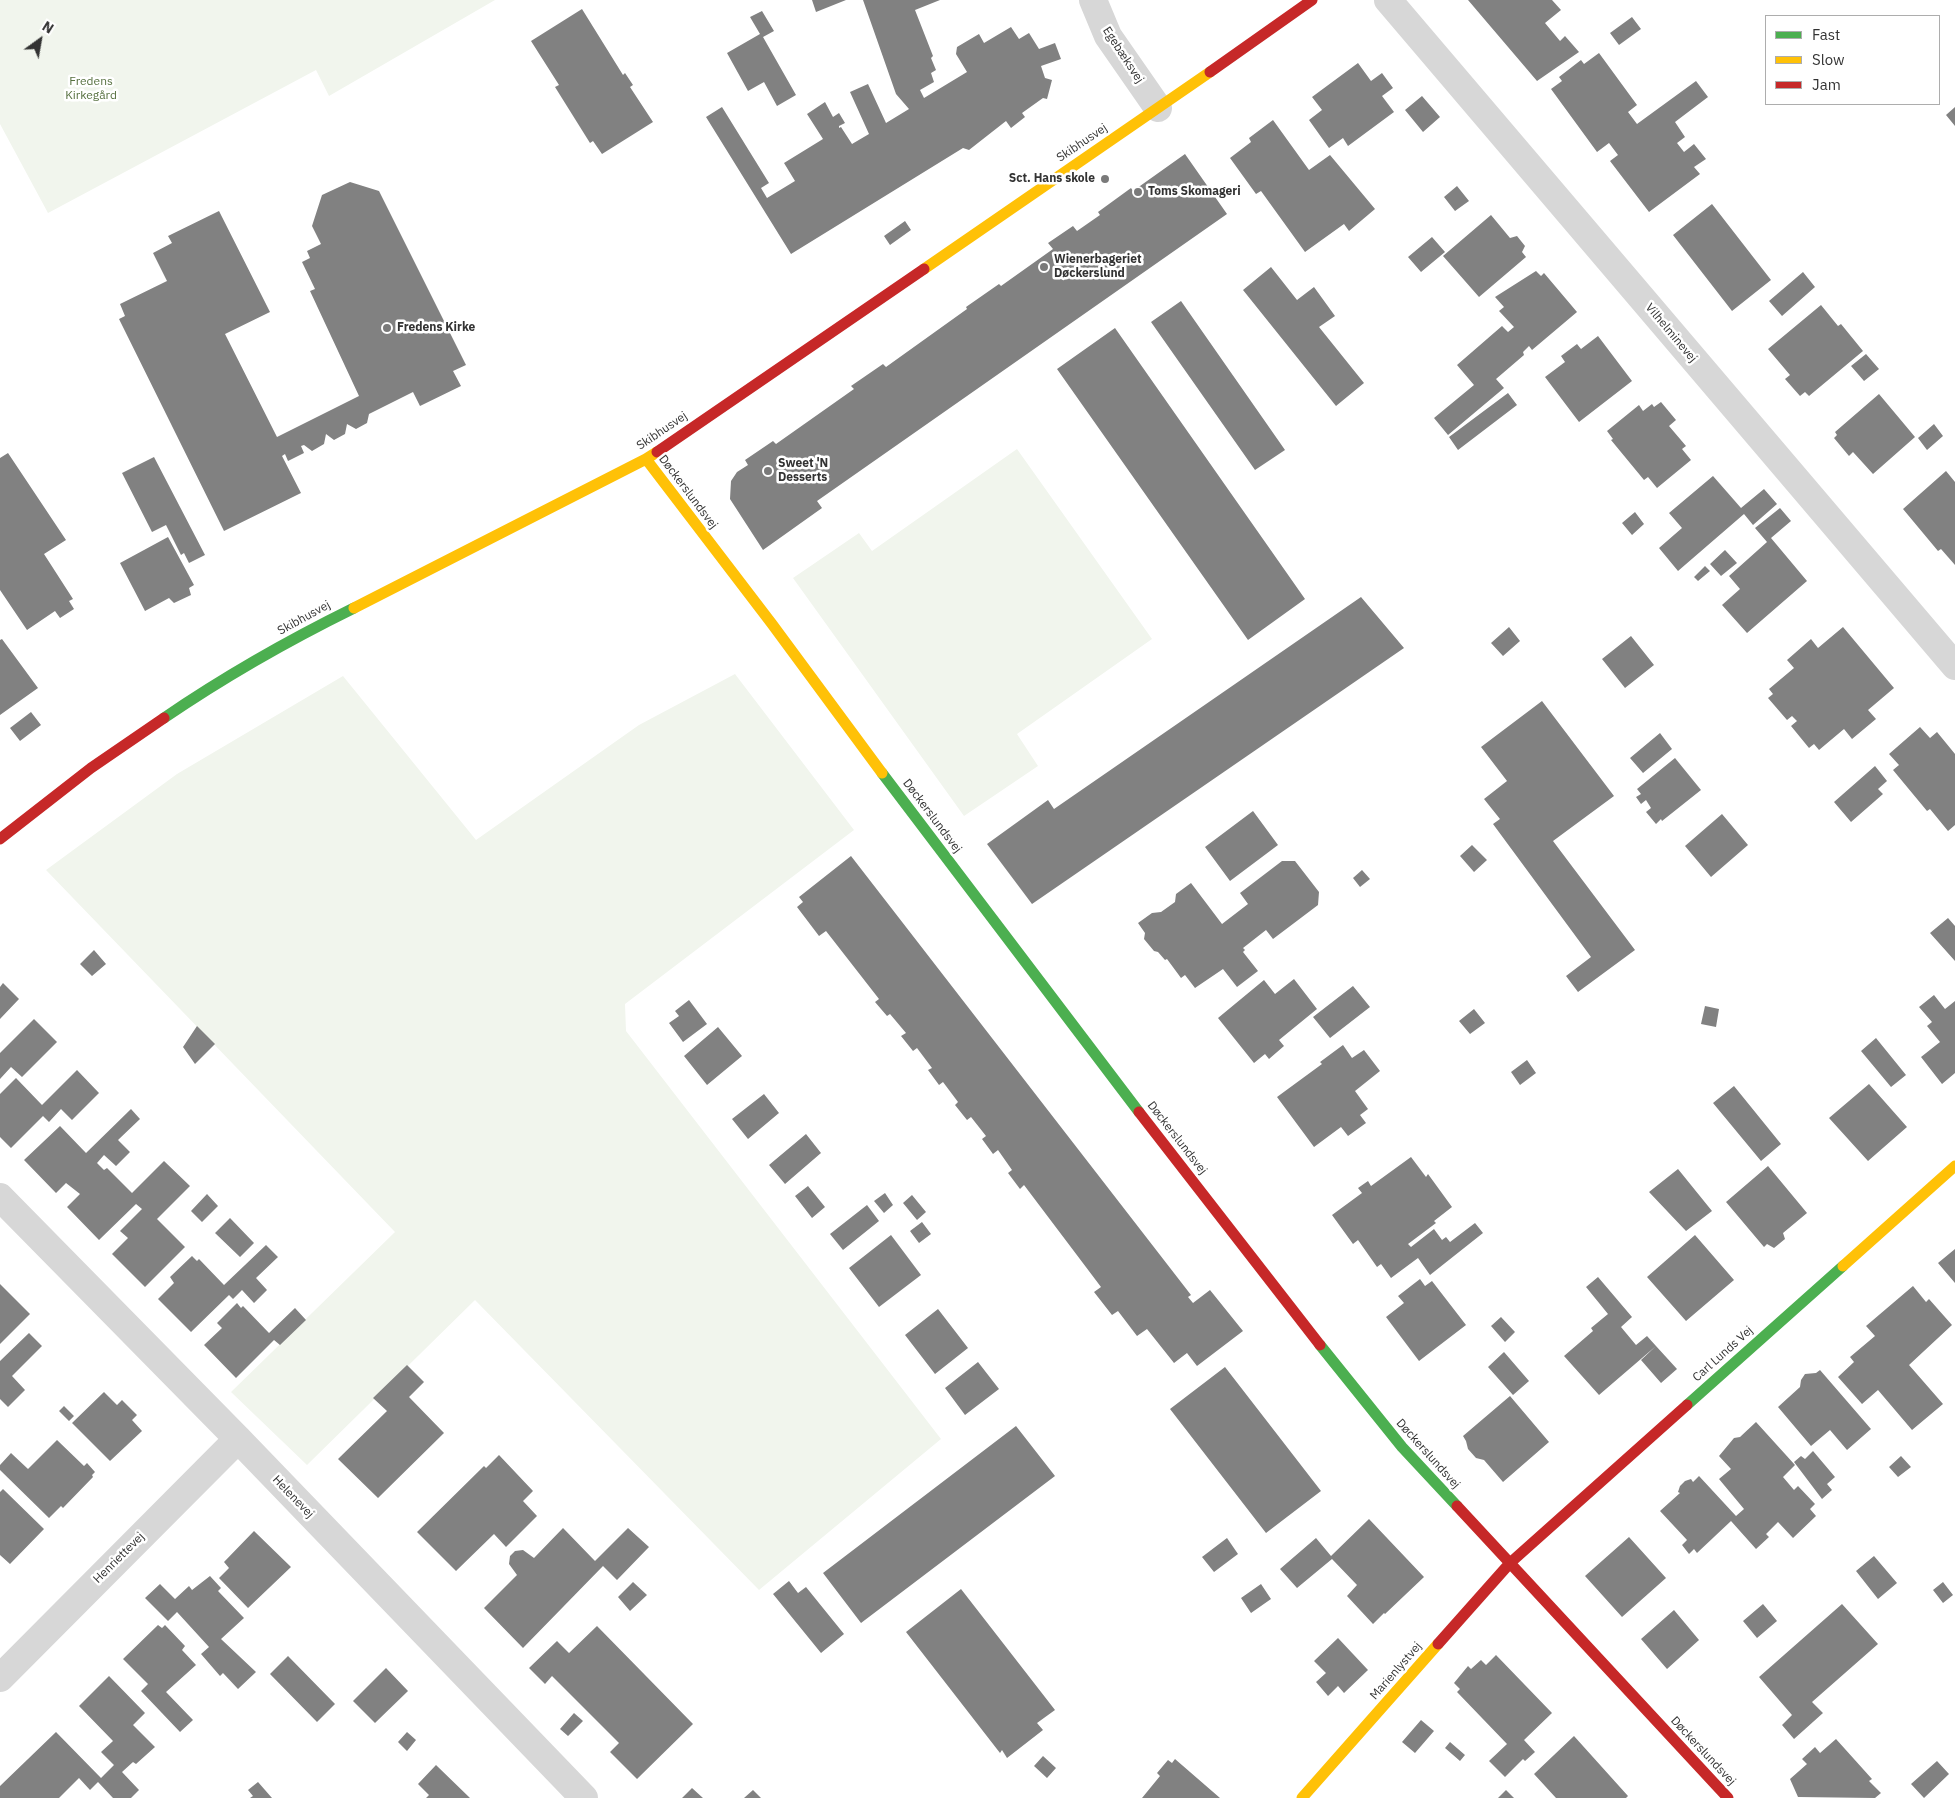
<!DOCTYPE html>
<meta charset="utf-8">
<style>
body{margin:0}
#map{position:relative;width:1955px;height:1798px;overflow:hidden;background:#fff;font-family:"IBM Plex Sans",sans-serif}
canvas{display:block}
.legend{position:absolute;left:1765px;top:15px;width:175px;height:90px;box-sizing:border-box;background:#fff;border:1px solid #adadad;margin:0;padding:6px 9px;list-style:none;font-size:15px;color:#333}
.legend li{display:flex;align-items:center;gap:10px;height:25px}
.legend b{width:25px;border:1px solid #adadad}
.north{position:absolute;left:15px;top:15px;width:50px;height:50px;-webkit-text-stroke:4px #fff;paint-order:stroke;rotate:32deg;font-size:14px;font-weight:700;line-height:20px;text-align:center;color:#333}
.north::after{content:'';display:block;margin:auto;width:18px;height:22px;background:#333;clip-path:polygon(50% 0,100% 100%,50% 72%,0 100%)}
</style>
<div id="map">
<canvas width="1955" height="1798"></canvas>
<ul class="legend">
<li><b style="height:6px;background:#4caf50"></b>Fast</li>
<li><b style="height:6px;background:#ffc107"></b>Slow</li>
<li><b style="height:6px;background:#c62828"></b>Jam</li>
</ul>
<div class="north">N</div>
</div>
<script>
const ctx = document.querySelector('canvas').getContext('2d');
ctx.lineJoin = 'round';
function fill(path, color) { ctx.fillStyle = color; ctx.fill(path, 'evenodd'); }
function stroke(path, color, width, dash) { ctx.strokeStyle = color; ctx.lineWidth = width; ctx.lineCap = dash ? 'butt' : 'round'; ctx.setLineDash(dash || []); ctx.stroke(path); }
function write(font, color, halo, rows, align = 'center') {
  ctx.font = font + ' "IBM Plex Sans",sans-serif'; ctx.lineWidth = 5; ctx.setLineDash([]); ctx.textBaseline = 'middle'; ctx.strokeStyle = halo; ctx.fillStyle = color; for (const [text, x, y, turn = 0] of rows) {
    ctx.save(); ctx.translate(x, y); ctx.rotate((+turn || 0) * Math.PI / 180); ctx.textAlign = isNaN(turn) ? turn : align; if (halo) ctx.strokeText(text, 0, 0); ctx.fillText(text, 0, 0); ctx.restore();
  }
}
fill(new Path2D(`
 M0,0H495L329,96L316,70L48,213L0,124Z
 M1017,449L1152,639L1017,734L1038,766L964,816L793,578L859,533L872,551Z
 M735,674L854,830L625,1004L626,1031L941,1439L759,1590L475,1300L307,1465L231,1392L395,1232L46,870L177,774L343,676L476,840L639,725Z`), '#f1f5ed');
fill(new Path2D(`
 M812,0H846L816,12Z
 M863,0H940L915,10L933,56L931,58L936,70L931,73L934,82L920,90L924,98L967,72L956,54L957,47L979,34L984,43L1011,27L1019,39L1029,33L1039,49L1055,43L1061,59L1041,66L1045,78L1052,80L1047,99L1043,98L1022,113L1025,117L1011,128L1006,121L969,150L963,148L791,254L706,117L722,107L769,183L761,188L767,198L795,181L784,163L823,139L807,114L825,102L833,117L839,113L845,123L839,126V128L841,127L852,144L869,134L850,92L868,84L886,123L909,109L896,94Z
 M1468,0H1552L1561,10L1545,23L1560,41L1565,36L1579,52L1537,81Z
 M582,9L623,75L625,73L633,85L630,87L653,122L602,154L593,141L590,143L555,87L559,85L531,41Z
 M762,11L774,31L763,37L796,95L777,106L764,82L748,91L727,53L760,34L750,17Z
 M1632,17L1641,29L1619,45L1610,33Z
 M1599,53L1637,105L1628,112L1637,124L1696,81L1708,97L1675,122L1685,137L1677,143L1684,152L1694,144L1706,159L1694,167L1700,174L1649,212L1610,161L1618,155L1609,143L1597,152L1551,89L1562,81L1559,77L1581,60L1584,64Z
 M1358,63L1371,81L1382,73L1393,88L1382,96L1394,112L1348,146L1343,138L1329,148L1309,120L1322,110L1312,97Z
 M1422,96L1440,117L1423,132L1405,110Z
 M1955,107V126L1946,115Z
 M1273,120L1309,170L1330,155L1375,209L1349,231L1344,224L1305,252L1261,191L1256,194L1230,158L1251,142L1249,138Z
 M1185,154L1227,214L817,501L822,508L763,550L730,499L731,481L737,472L748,465L745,460L773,441L776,444L854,389L851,386L883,364L886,367L967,309L966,307L999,284L1001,286L1053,249L1048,243L1073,226L1077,231L1100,215L1098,212L1131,188L1133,191Z
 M350,182L379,191L466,365L453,371L461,386L420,406L413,392L369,414L367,423L356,429L347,424L345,434L334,440L326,434L324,444L312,451L304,445L301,446L304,453L288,461L285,454L282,456L301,493L224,531L119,319L125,316L120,304L167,281L153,253L172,243L168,236L219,211L270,312L225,334L277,437L359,396L310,291L315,289L302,262L310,258L307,251L321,244L312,226L322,195Z
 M1457,186L1469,201L1455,211L1444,197Z
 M1712,204L1771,280L1732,311L1673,235Z
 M1491,215L1510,238L1517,236L1525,246L1522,252L1526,257L1479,297L1443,256Z
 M905,221L911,230L890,245L884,236Z
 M1432,237L1445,252L1421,272L1408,257Z
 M1271,267L1297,300L1314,287L1335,316L1319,327L1364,383L1336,406L1243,290Z
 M1536,271L1541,276L1544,273L1577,312L1532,350L1529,346L1523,352L1524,355L1496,379L1504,388L1448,435L1434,418L1474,385L1457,365L1502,326L1508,332L1514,327L1499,311L1504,307L1495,297Z
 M1803,272L1815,287L1782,316L1769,301Z
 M1181,301L1285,450L1255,470L1151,322Z
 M1821,305L1838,326L1841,324L1863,351L1809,396L1805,392L1800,396L1785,379L1790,375L1768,349Z
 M1115,328L1305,599L1248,640L1057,369Z
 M1598,336L1632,381L1579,422L1545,377L1565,362L1561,356L1577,344L1581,349Z
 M1866,354L1879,369L1864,381L1851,366Z
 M1508,393L1517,405L1458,450L1449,437Z
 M1879,394L1915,437L1873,474L1853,452L1849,456L1834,438L1837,435L1835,432Z
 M1661,402L1676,420L1669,426L1686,446L1682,449L1691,460L1657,488L1648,477L1644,480L1611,440L1613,439L1607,431L1639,405L1643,411L1652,404L1654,407Z
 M1934,424L1943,436L1927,450L1918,438Z
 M8,453L66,540L44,554L73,599L69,601L74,609L60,618L55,611L27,630L0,590V458Z
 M154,457L205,555L189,563L184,553L181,555L166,525L152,532L122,473Z
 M1946,471L1955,482V565L1941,549L1938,551L1903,509Z
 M1713,476L1741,508L1764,489L1777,504L1753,525L1744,514L1678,571L1659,548L1682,528L1669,513Z
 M1780,508L1791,521L1771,538L1807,581L1747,633L1722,605L1740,589L1729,576L1767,542L1755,528Z
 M1635,512L1644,524L1632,535L1622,523Z
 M168,537L194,585L189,588L191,595L174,603L169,598L145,611L120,563Z
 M1725,550L1737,563L1721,576L1710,564Z
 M1705,566L1710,571L1698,581L1694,577Z
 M1361,597L1404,648L1032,904L987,844L1048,800L1054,809Z
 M1509,627L1520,641L1503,656L1491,643Z
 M1843,627L1894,688L1868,710L1876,719L1852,739L1844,729L1819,750L1814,744L1809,748L1791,726L1797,721L1792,716L1787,720L1768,698L1773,694L1769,689L1794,668L1787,660L1811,639L1818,648Z
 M1631,636L1654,665L1625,688L1602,659Z
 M2,639L38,688L0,715V640Z
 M1542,701L1614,796L1553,841L1635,950L1578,992L1566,976L1591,957L1493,824L1500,819L1484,799L1507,781L1481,747Z
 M31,712L41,725L20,741L10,728Z
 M1920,727L1930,738L1937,732L1955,754V825L1948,831L1930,809L1927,811L1893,770L1899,765L1889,754Z
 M1660,733L1672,749L1643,773L1630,758Z
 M1675,758L1701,790L1662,821L1661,819L1656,824L1646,812L1651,808L1646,800L1641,804L1636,797L1641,794L1637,789Z
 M1875,766L1887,781L1878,789L1883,794L1851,822L1834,802Z
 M1253,811L1278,845L1230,881L1205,847Z
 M1722,814L1748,845L1711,877L1685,846Z
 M1472,845L1487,860L1474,872L1460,856Z
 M851,856L1191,1295L1188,1297L1193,1303L1210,1290L1243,1331L1197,1366L1187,1353L1174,1363L1147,1329L1137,1336L1118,1311L1112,1315L1094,1292L1101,1287L1024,1185L1020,1189L1008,1173L1012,1170L998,1150L993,1154L982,1139L986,1136L971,1117L967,1120L955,1105L958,1102L943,1082L939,1085L928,1070L932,1068L917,1048L913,1051L901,1036L906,1033L890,1014L887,1016L875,1002L879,999L826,931L819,936L797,907L803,902L799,897Z
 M1282,861H1295L1319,892L1318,905L1273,939L1266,930L1243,948L1245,950L1243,952L1258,971L1237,987L1223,969L1195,988L1185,975L1181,978L1167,959L1165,960L1158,952L1154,951L1144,939L1145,933L1138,923L1152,913L1161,912L1175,902L1176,894L1191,883L1222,924L1248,904L1240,893Z
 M1362,870L1370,879L1360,887L1353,878Z
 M1948,918L1955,926V961L1930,933Z
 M94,950L106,964L92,976L80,964Z
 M1294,979L1317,1009L1279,1040L1284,1046L1269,1059L1265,1054L1254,1063L1218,1018L1264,980L1275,994Z
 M3,983L19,999L0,1019V987Z
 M1353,986L1370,1007L1330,1038L1313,1017Z
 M1934,995L1945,1009L1955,1001V1073L1942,1084L1921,1057L1940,1042L1927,1026L1932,1022L1919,1007Z
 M689,1000L707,1024L683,1042L669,1023L679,1016L675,1011Z
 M1705,1006L1719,1009L1716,1027L1701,1024Z
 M1474,1009L1485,1023L1470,1034L1459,1021Z
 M34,1019L57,1042L22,1077L11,1067L0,1079V1053Z
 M197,1026L215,1044L195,1064L183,1047Z
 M718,1027L742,1056L707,1085L684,1056Z
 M1876,1038L1906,1075L1891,1087L1861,1051Z
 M1343,1045L1352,1058L1364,1050L1380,1071L1355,1091L1368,1109L1360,1115L1366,1123L1348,1136L1341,1127L1314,1147L1277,1097L1322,1064L1320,1062Z
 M1527,1060L1536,1073L1520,1085L1511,1072Z
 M77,1070L99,1093L72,1120L61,1109L49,1122L43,1116L11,1148L0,1137V1094L16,1078L42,1105Z
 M1869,1084L1907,1127L1868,1161L1829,1118Z
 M1734,1086L1781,1144L1761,1161L1713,1103Z
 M764,1094L779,1113L748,1139L732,1119Z
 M131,1109L140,1119L118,1140L130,1152L116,1166L104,1155L97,1163L104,1170L107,1168L132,1193L164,1161L190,1186L157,1219L185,1247L145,1287L112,1254L128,1238L120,1231L142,1209L136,1204L99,1240L67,1207L80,1194L66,1183L56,1193L24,1160L60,1126L86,1153Z
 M806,1134L821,1153L785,1184L769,1165Z
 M1411,1157L1426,1177L1428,1174L1452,1207L1434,1221L1436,1223L1408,1244L1411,1247L1434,1229L1442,1240L1446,1237L1450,1242L1475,1223L1483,1233L1430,1275L1418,1258L1391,1278L1381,1264L1377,1267L1358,1240L1353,1244L1332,1215L1362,1193L1358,1188L1368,1181L1371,1186Z
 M1768,1166L1807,1213L1783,1233L1785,1239L1774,1248L1767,1244L1764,1247L1726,1202Z
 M1678,1169L1712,1211L1686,1231L1649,1192Z
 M808,1186L825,1207L812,1218L795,1196Z
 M885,1193L893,1205L884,1213L874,1201Z
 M207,1194L218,1206L202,1222L191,1211Z
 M912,1195L926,1212L917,1220L903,1203Z
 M867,1205L879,1221L843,1250L830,1234Z
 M230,1218L254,1243L240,1257L215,1233Z
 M922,1222L931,1234L919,1243L910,1231Z
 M891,1235L921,1275L879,1307L849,1268Z
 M1695,1235L1734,1280L1686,1321L1647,1277Z
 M266,1245L278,1257L256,1278L267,1290L254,1303L242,1290L233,1299L229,1295L191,1332L158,1299L174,1283L170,1277L192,1256L197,1261L199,1259L224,1285Z
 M1955,1249V1283L1938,1263Z
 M1598,1277L1632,1317L1621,1327L1636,1345L1647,1336L1656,1346L1599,1395L1564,1356L1593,1331L1591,1328L1608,1314L1586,1287Z
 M1420,1279L1425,1286L1432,1281L1466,1325L1419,1361L1386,1317L1404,1303L1398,1296Z
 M0,1284L30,1314L0,1344Z
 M1913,1286L1926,1302L1929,1299L1952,1325L1909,1365L1943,1404L1912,1430L1878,1390L1862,1404L1838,1377L1854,1362L1850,1357L1875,1336L1866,1326Z
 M237,1303L241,1308L243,1306L269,1333L295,1308L306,1320L280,1345L274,1340L236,1378L204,1345L222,1328L217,1323Z
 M938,1309L968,1348L935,1374L905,1335Z
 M1501,1317L1515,1332L1505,1342L1491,1326Z
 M29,1333L42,1346L12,1376L25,1390L8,1407L0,1399V1361Z
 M1656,1346L1677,1369L1661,1383L1641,1360Z
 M1504,1352L1529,1381L1513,1395L1488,1367Z
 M978,1362L999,1389L965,1415L945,1388Z
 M407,1365L424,1382L409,1397L444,1433L378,1498L338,1459L387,1411L373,1398Z
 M1225,1367L1321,1491L1266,1533L1170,1409Z
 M1820,1370L1871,1429L1847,1450L1830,1430L1811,1446L1778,1407L1800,1387L1801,1380L1805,1374L1816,1373Z
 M104,1392L117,1405L122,1400L137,1415L132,1420L142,1431L110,1461L72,1423Z
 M1510,1396L1549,1442L1503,1482L1484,1460L1476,1458L1468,1449L1466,1441L1463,1436Z
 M64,1406L74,1416L69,1421L59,1411Z
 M1756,1422L1795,1465L1783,1477L1794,1490L1798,1486L1815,1504L1810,1509L1816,1516L1793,1538L1778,1522L1766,1534L1769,1537L1756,1549L1731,1521L1697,1553L1694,1549L1689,1554L1682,1545L1687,1540L1660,1511L1680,1493L1678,1492L1680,1486L1685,1481L1691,1479L1693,1482L1699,1476L1736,1516L1744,1509L1719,1479L1731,1469L1719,1456L1734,1438L1740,1437Z
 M1016,1426L1055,1476L861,1623L823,1573Z
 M57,1440L84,1466L87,1463L95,1472L92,1475L93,1477L63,1508L61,1506L49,1518L0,1470V1465L11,1453L28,1469Z
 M1813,1451L1835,1477L1827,1484L1832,1490L1822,1499L1794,1462L1801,1456L1805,1459Z
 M499,1455L533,1491L523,1501L537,1516L506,1547L494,1534L456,1571L417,1532L484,1466L486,1468Z
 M1901,1456L1911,1467L1898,1477L1889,1467Z
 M3,1489L44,1529L10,1564L0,1555V1492Z
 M1369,1519L1424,1577L1385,1614L1384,1613L1373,1624L1347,1596L1357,1585L1332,1559L1297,1588L1280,1569L1316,1538L1331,1556Z
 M563,1528L595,1561L628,1528L649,1547L617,1580L603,1566L523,1648L484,1608L517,1575L509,1564L510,1556L515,1551L523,1550L534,1558Z
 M254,1531L291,1567L248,1608L219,1578L229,1568L224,1562Z
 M1629,1537L1666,1578L1622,1617L1585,1576Z
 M1227,1538L1238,1554L1214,1572L1202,1557Z
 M1874,1556L1897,1583L1878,1599L1856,1571Z
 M210,1576L221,1588L218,1591L244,1618L221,1639L256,1672L238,1689L223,1673L220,1676L201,1654L209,1647L177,1612L168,1621L145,1598L160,1584L175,1599L189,1586L192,1590Z
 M789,1581L798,1593L806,1587L844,1634L821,1653L773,1594Z
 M633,1582L647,1595L630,1611L618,1597Z
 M1943,1582L1953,1595L1943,1603L1933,1590Z
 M1261,1584L1271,1599L1251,1613L1241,1598Z
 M961,1589L1055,1710L1037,1723L1043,1730L1007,1758L1002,1750L1000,1753L906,1632Z
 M1763,1604L1777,1621L1757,1638L1743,1621Z
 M1842,1604L1878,1644L1812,1702L1823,1713L1794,1739L1782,1725L1792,1715L1759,1677Z
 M1674,1610L1699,1640L1667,1669L1641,1639Z
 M158,1625L162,1628L165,1625L185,1646L182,1650L196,1665L166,1692L193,1720L180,1732L141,1691L148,1684L123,1659Z
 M597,1626L693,1724L637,1779L610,1752L619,1743L552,1676L545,1684L529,1668L557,1641L569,1653Z
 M1338,1638L1368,1670L1344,1693L1338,1686L1328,1696L1316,1682L1326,1673L1314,1661Z
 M1496,1655L1552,1713L1524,1740L1535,1752L1525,1761L1523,1759L1505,1777L1489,1761L1507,1744L1457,1692L1460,1689L1454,1683L1468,1666L1471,1669L1481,1660L1486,1665Z
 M288,1656L335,1704L317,1722L270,1674Z
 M386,1668L408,1691L375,1723L353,1701Z
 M109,1676L145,1713L133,1725L155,1747L136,1764L133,1762L122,1772L139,1790L131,1798H113L98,1782L90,1790L79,1778L59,1798H0V1786L56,1732L101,1778L114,1765L101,1752L113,1741L79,1706Z
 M574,1713L583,1721L568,1736L560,1729Z
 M1421,1720L1434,1731L1415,1753L1402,1742Z
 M407,1732L416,1740L407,1751L398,1742Z
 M1574,1736L1628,1796L1626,1798H1556L1534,1774Z
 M1836,1739L1872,1779L1869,1781L1881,1793L1875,1798L1798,1797L1790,1779L1807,1764L1802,1759L1815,1747L1820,1753Z
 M1450,1742L1465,1755L1460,1761L1445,1748Z
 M1043,1756L1056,1768L1047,1778L1034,1766Z
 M1175,1759L1220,1798H1142L1160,1776L1157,1773L1168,1760L1172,1763Z
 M1937,1761L1949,1774L1924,1798L1911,1784Z
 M436,1765L470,1798H426L429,1795L418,1784Z
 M258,1782L272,1798H250L253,1796L248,1790Z
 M692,1788L703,1798H682Z
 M753,1790L761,1798H744Z
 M1506,1790L1514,1798H1498Z`), '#818181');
stroke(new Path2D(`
 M1093,0L1108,36L1158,108
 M1388,0L1955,666
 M0,1197L238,1439L584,1798
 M0,1678L238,1439`), '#d7d7d7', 28);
stroke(new Path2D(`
 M164,718C224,677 289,640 354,608
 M882,773L1139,1112
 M1320,1345L1402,1447L1457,1506
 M1687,1405L1843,1266`), '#4caf50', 11);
stroke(new Path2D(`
 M924,269L1210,72
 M646,459L772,624L882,773
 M354,608L646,459L657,452
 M1843,1266L1955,1166
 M1302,1798L1438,1644`), '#ffc107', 11);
stroke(new Path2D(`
 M1210,72L1312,0
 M657,452L924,269
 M0,839L91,768L164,718
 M1139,1112L1320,1345
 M1457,1506L1728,1798
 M1438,1644L1510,1563L1687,1405`), '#c62828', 11);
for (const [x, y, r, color] of [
 [1105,179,5,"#7a7a7a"],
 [1138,192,5,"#7a7a7a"],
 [1044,267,5,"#7a7a7a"],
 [387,328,5,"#7a7a7a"],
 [768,471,5,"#7a7a7a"]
]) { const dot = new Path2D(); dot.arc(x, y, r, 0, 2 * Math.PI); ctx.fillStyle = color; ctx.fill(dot); stroke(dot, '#fff', 2); }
write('12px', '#333', '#fff', [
 ["Egebæksvej",1123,55,57],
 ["Skibhusvej",1082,143,-34],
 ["Vilhelminevej",1671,333,50],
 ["Skibhusvej",662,431,-34],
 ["Døckerslundsvej",688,492,53],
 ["Skibhusvej",304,618,-29],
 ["Døckerslundsvej",932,816,53],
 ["Døckerslundsvej",1177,1138,52],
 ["Carl Lunds Vej",1723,1354,-42],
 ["Døckerslundsvej",1428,1454,48],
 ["Helenevej",293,1497,46],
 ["Henriettevej",119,1558,-45],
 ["Marienlystvej",1396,1671,-49],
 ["Døckerslundsvej",1703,1751,47]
]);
write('12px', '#56703f', '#fff', [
 ["Fredens",91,82],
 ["Kirkegård",91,96]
]);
write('bold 12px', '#333', '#fff', [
 ["Sct. Hans skole",1095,179,"right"],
 ["Toms Skomageri",1148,192],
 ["Wienerbageriet",1054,260],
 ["Døckerslund",1054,274],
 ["Fredens Kirke",397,328],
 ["Sweet 'N",778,464],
 ["Desserts",778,478]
], 'left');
</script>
